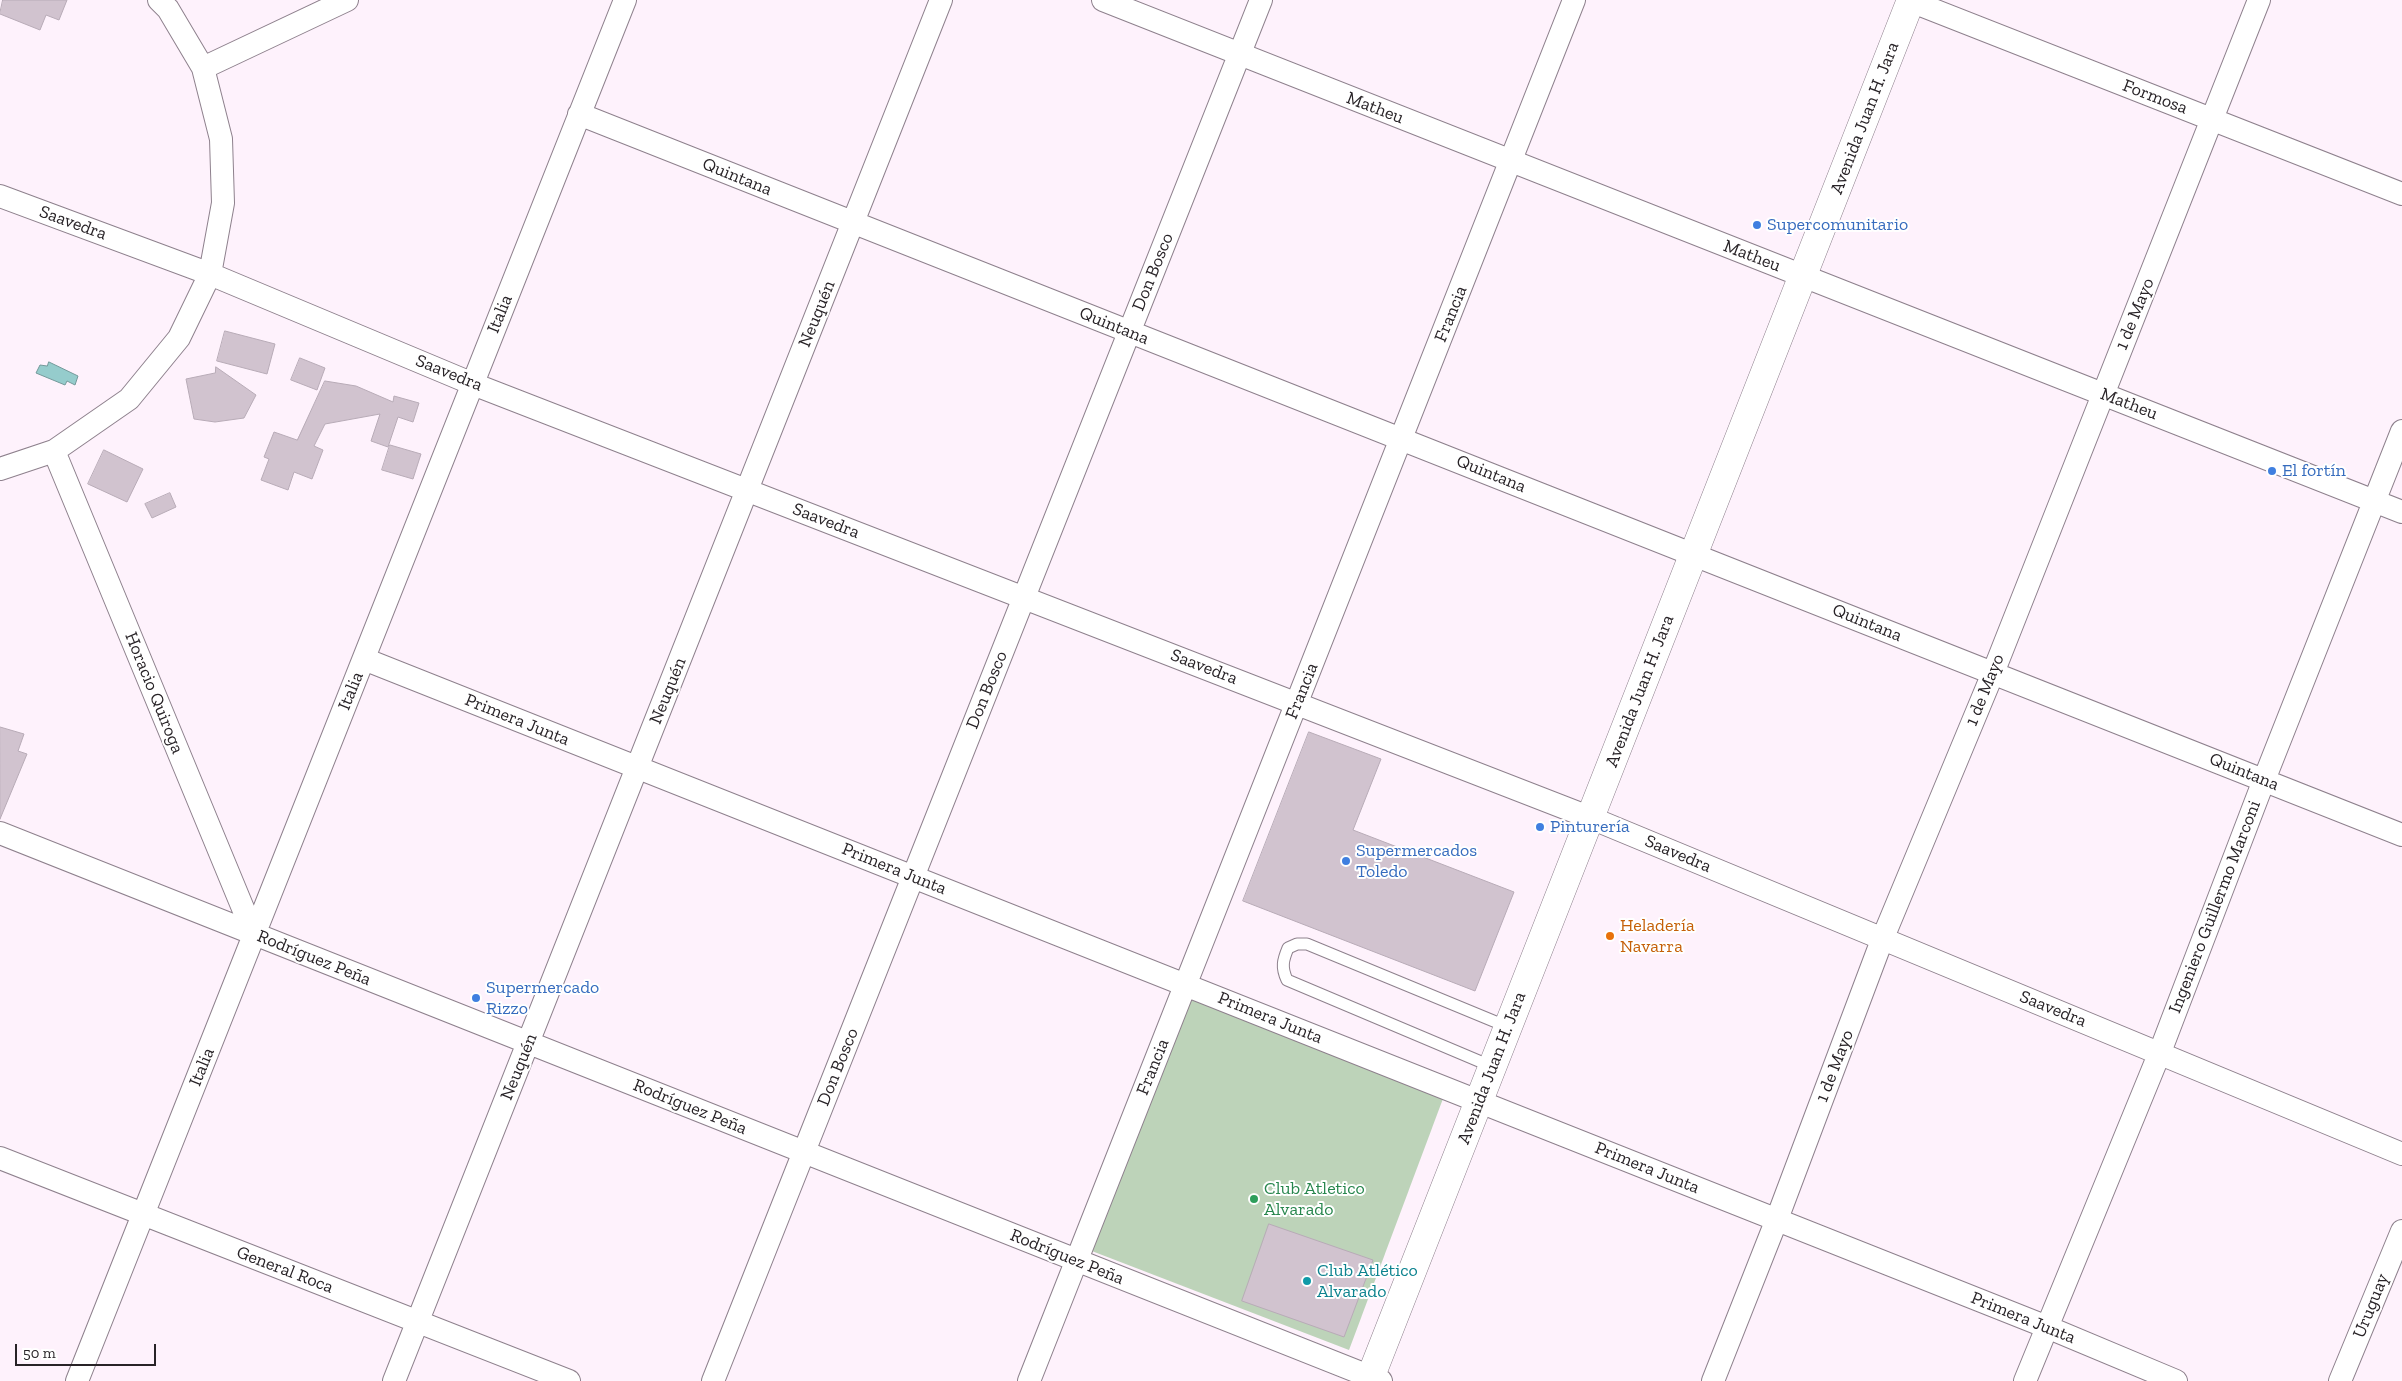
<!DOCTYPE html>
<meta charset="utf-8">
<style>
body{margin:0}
#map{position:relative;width:2402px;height:1381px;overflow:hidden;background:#fef2fc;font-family:"Zilla Slab",serif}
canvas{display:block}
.scale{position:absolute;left:15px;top:1344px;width:141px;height:22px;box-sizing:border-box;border:2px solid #282327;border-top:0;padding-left:6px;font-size:15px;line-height:18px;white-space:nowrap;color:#282327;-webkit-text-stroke:4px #fff;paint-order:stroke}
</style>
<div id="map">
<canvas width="2402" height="1381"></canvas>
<div class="scale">50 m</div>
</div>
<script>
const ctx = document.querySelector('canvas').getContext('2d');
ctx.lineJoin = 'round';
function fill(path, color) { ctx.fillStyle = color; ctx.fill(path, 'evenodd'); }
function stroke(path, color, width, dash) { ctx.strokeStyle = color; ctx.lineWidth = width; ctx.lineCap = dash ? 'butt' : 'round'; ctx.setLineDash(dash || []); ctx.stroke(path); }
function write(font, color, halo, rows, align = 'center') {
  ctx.font = font + ' "Zilla Slab",serif'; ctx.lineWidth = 4; ctx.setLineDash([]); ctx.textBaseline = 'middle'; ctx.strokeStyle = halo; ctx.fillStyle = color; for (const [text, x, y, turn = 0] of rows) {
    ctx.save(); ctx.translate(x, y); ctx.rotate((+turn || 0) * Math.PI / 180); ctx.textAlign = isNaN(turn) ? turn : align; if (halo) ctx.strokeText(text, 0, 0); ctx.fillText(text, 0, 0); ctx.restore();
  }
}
fill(new Path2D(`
 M1185,993L1444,1096L1349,1350L1084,1248Z`), '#bdd3b9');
const water = new Path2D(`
 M49,362L78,376L75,385L67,381L65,385L36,373L40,365L47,366Z`);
fill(water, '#95cccc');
stroke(water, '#74999a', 1);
const building = new Path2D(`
 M3,0H67L59,20L46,15L40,30L0,14Z
 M225,331L275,344L267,374L217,361Z
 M300,358L325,368L317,390L291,380Z
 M216,367L256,395L244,418L215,422L194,419L186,379L215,373Z
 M325,381L356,386L393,402L394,396L419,403L413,422L398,417L388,447L371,441L380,414L325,424L314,446L323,450L312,479L294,472L288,490L261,480L269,459L264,457L274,432L297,440Z
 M390,445L421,454L413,479L382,470Z
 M104,450L143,469L127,502L88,484Z
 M170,493L176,507L152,518L145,504Z
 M0,727L24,734L18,751L27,754L0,819Z
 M1309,732L1381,759L1353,830L1514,892L1475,991L1243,901Z
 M1269,1224L1373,1260L1344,1337L1242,1301Z`);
fill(building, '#d1c3cf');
stroke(building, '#b8abb7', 1);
const lane = new Path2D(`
 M1493,1067L1287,980C1281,967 1283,960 1288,948L1297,944H1307L1508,1027`);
const street = new Path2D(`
 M1103,0L2402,512
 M1908,0L2402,194
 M203,68L347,0
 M579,114L2402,835
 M0,196L210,274L473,384L1591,818L2402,1154
 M54,451L254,935
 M0,469L54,451L129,399L179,338L210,274L223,203L221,139L203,68L168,9L159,0
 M364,659L2047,1327L2176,1381
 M0,833L1381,1381
 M0,1158L569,1381
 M77,1381L625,0
 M394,1381L941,0
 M713,1381L1261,0
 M1029,1381L1574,0
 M1713,1381L1777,1219L1882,940L1993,673L2259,0
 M2025,1381L2160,1052L2264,780L2402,431
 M2340,1381L2402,1231`);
const secondary = new Path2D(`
 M1369,1381L1911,0`);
stroke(lane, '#8e818d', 13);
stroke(street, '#8e818d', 24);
stroke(secondary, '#8e818d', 29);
stroke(lane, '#fff', 11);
stroke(street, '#fff', 22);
stroke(secondary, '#fff', 28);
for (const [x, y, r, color] of [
 [1757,225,5,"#3f7fe0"],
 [2272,471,5,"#3f7fe0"],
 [1540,827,5,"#3f7fe0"],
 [1346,861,5,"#3f7fe0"],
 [1610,936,5,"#e8710a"],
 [476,998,5,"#3f7fe0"],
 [1254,1199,5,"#2e9e5b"],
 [1307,1281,5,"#0f9aa8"]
]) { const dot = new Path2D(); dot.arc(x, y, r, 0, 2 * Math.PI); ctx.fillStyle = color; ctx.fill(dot); stroke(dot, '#fff', 2); }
write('18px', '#282327', '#fff', [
 ["Formosa",2155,97,21],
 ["Matheu",1375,108,21],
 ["Avenida Juan H. Jara",1865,118,-69],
 ["Quintana",737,177,22],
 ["Saavedra",73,223,20],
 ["Matheu",1752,256,21],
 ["Don Bosco",1153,272,-68],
 ["Italia",500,314,-68],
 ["Neuquén",817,314,-68],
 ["Francia",1451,314,-68],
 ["1 de Mayo",2135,314,-68],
 ["Quintana",1114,326,22],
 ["Saavedra",449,373,22],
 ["Matheu",2129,404,21],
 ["Quintana",1491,474,22],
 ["Saavedra",826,521,21],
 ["Quintana",1867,623,22],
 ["Saavedra",1204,667,21],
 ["Don Bosco",987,690,-68],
 ["1 de Mayo",1985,690,-68],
 ["Italia",351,691,-68],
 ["Neuquén",668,691,-68],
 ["Francia",1302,691,-68],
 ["Avenida Juan H. Jara",1640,691,-69],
 ["Horacio Quiroga",154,693,68],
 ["Primera Junta",517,720,22],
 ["Quintana",2244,772,22],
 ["Saavedra",1678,854,23],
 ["Primera Junta",894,869,22],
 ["Ingeniero Guillermo Marconi",2215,907,-69],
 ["Rodríguez Peña",314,958,22],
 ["Saavedra",2053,1009,22],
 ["Primera Junta",1270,1018,22],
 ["1 de Mayo",1835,1066,-69],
 ["Italia",202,1067,-68],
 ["Neuquén",519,1067,-68],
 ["Don Bosco",838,1067,-68],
 ["Francia",1153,1067,-68],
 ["Avenida Juan H. Jara",1492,1068,-69],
 ["Rodríguez Peña",690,1107,22],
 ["Primera Junta",1647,1168,22],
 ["Rodríguez Peña",1067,1257,22],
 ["General Roca",285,1270,21],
 ["Uruguay",2371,1306,-68],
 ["Primera Junta",2023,1318,22]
]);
write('18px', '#366cbe', '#fff', [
 ["Supercomunitario",1767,225],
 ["El fortín",2282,471],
 ["Pinturería",1550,827],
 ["Supermercados",1356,851],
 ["Toledo",1356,872],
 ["Supermercado",486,988],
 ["Rizzo",486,1009]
], 'left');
write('18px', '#c56008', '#fff', [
 ["Heladería",1620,926],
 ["Navarra",1620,947]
], 'left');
write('18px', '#27864d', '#fff', [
 ["Club Atletico",1264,1189],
 ["Alvarado",1264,1210]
], 'left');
write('18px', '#0d838f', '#fff', [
 ["Club Atlético",1317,1271],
 ["Alvarado",1317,1292]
], 'left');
</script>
